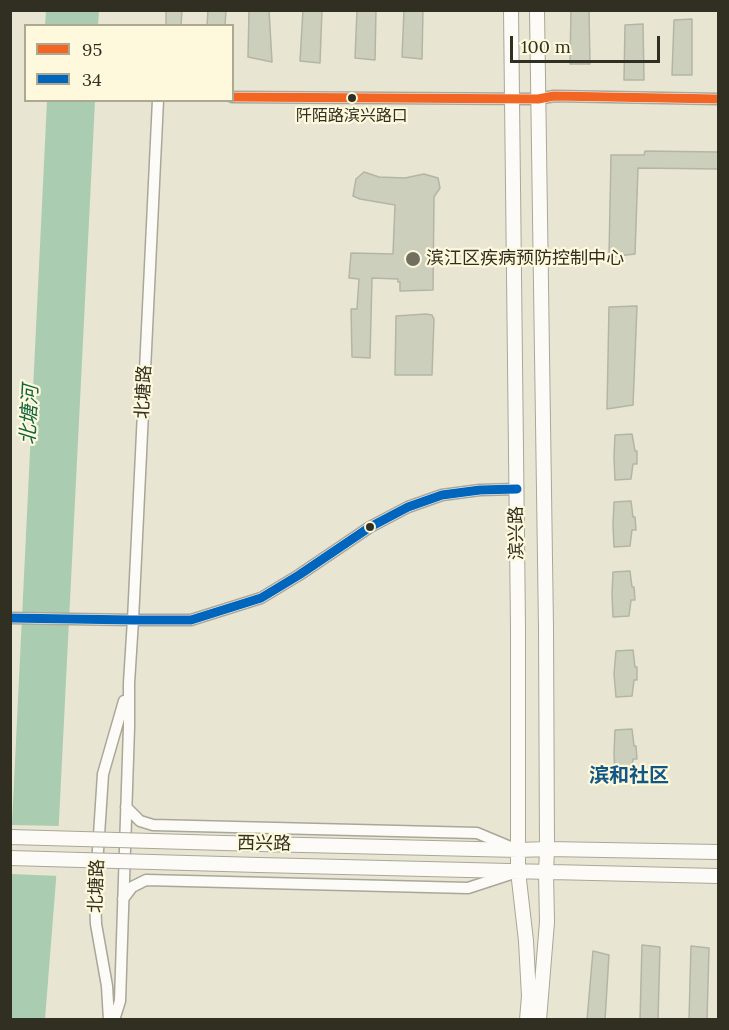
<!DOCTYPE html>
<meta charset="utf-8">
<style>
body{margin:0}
#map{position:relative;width:729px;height:1030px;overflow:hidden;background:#e8e5d2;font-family:Lora,serif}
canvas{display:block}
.frame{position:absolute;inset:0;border:12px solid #312f21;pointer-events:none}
.legend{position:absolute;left:24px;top:24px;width:210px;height:78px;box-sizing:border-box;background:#fef9dc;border:2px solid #aca891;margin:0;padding:8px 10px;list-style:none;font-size:18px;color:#312f21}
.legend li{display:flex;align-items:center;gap:12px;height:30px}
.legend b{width:30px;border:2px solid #aca891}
.scale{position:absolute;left:510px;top:36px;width:150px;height:27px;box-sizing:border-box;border:3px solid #312f21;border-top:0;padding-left:8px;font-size:18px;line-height:21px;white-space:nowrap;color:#312f21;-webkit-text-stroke:4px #fef9dc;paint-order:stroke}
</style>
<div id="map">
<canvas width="729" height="1030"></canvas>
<div class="frame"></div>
<ul class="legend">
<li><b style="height:8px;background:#f26522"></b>95</li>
<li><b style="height:8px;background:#0065bd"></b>34</li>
</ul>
<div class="scale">100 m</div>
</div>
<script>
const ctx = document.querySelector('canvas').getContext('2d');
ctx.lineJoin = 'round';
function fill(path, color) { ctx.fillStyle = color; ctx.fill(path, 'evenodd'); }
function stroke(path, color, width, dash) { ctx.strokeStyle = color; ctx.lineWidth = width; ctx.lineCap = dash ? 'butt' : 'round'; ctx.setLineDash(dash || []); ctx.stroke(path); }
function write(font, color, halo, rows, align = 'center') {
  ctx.font = font + ' Lora,"Noto Sans SC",serif'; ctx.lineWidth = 4.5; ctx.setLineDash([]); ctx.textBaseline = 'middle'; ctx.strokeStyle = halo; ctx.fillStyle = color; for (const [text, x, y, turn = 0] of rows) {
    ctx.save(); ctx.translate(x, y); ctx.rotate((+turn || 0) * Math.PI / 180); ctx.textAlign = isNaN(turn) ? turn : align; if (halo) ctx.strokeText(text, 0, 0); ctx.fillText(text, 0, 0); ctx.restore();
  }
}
fill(new Path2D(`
 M46,11H99L98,25H45Z
 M47,101H95L56,880L45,1019L11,1020V844Z`), '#aaccb1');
fill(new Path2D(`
 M11,825L62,826L60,876L11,874Z`), '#e8e5d2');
const building = new Path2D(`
 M166,10H182L181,26H166Z
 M208,10H226L225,26H207Z
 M249,10H269L272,62L248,57Z
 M303,10H322L320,63L300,61Z
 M357,10H376L375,60L355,58Z
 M404,10H423L422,59L402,57Z
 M571,10H589L590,64H570Z
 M692,19V75H672L674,20Z
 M643,24L644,80H624L625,25Z
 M645,151L718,152V169L638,168L635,254L609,257L611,155H644Z
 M364,172L379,177L405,178L424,174L438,178L440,188L434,197L433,290L400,291V282H398V279L372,278L370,358L352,357L351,309H357L359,279L349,278L351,253L393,254L395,205L360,199L353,196L356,179Z
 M637,306L633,405L607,409L609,307Z
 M426,314L432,315L434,319L432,375H395L396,316Z
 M632,434L635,451H637V464H633L631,479L615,480L614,457L615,435Z
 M631,501L633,517H635L636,530H632L630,546L614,547L613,525L614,502Z
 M630,571L632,587H634L635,600H631L629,616L613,617L612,594L613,572Z
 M633,650L635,667H637V680H634L632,696L616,697L614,674L616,651Z
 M632,729L634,746H636L637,759H633L631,774L615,775L614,753L615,730Z
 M642,945L660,947L658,1020H640Z
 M691,946L709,948L707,1020H689Z
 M593,951L609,955L605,1020H587Z`);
fill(building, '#cdcfbd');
stroke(building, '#b4b5a7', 1.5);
const minor = new Path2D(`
 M232,97L538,99L554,96L718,99
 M10,618L133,620H191L261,598L299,575L370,527L408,507L442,495L480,490L517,489
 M126,807L140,821L153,825L477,833L513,848
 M123,899L132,887L146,880L468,888L511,874
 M109,1020L107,986L96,924L95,896L103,774L124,701
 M114,1020L120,1001L129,727V683L133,620L158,100`);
const major = new Path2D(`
 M511,10L518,627V871L526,941L529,996L527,1020
 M537,10L546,628L547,849L546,873L547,922L539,1020
 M260,844L519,850L547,849L718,852
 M259,865L718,876`);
stroke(minor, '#a9a798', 13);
stroke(major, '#a9a798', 16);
stroke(minor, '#fcfbf8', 10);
stroke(major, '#fcfbf8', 14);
const majorBridge = new Path2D(`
 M10,837L260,844
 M10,858L259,865`);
stroke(majorBridge, '#a9a798', 16, []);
stroke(majorBridge, '#fcfbf8', 14);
stroke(new Path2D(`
 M232,97L538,99L554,96L718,99`), '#f26522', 9);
stroke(new Path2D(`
 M10,618L133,620H191L261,598L299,575L370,527L408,507L442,495L480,490L517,489`), '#0065bd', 9);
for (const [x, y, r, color] of [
 [352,98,5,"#312f21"],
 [413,259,8,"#716f5f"],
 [370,527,5,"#312f21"]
]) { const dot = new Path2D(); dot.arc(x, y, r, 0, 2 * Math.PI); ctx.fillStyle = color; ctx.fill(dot); stroke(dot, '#fef9dc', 2); }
write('16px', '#312f21', '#fef9dc', [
 ["阡陌路滨兴路口",352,116]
]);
write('18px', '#312f21', '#fef9dc', [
 ["滨江区疾病预防控制中心",426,259]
], 'left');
write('18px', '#312f21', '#fef9dc', [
 ["北塘路",144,392,-87],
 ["滨兴路",517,533,-91],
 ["西兴路",264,844,1],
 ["北塘路",97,886,-88]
]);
write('italic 20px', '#0f653e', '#fef9dc', [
 ["北塘河",30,415,-87]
]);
write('bold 20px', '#115785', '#fef9dc', [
 ["滨和社区",629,776]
]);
</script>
